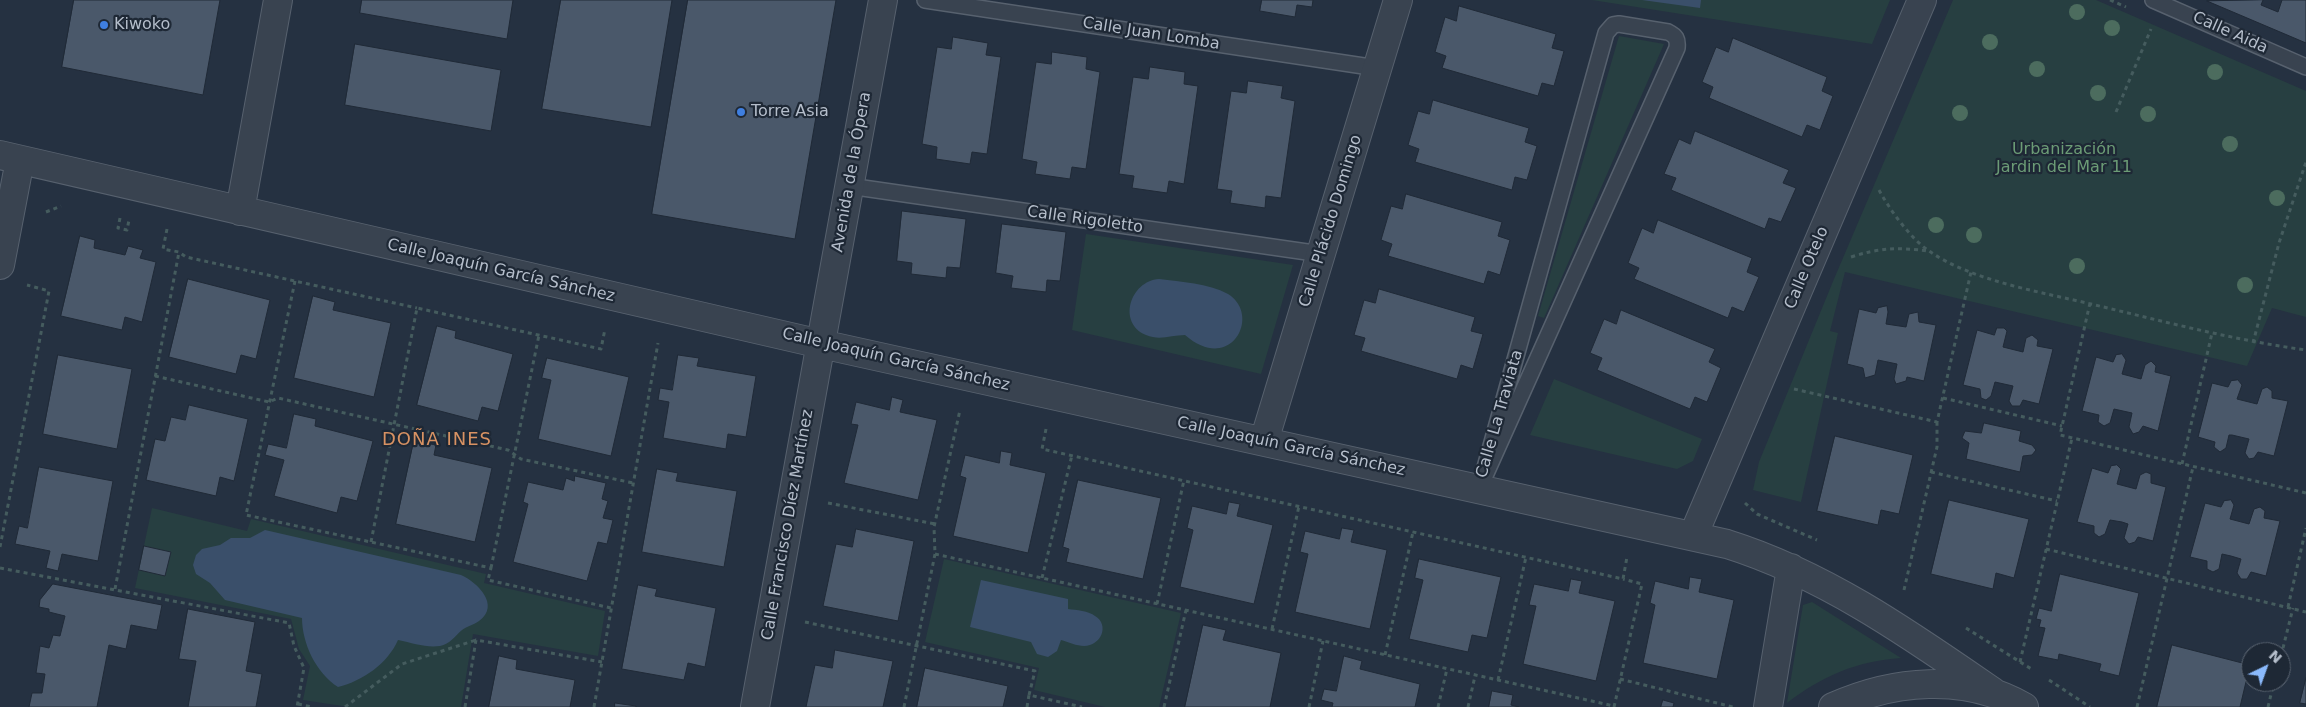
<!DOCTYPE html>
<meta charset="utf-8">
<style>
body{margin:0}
#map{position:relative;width:2306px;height:707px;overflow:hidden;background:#253141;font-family:"DejaVu Sans",sans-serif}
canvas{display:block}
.north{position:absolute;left:2241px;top:642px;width:50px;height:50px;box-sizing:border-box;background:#1e2835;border:1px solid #5a6471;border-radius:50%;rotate:42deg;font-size:14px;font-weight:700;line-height:20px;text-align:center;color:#b5becb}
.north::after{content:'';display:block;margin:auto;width:18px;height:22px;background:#8ab9fb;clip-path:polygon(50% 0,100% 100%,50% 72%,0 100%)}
</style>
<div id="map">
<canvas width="2306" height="707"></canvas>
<div class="north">N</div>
</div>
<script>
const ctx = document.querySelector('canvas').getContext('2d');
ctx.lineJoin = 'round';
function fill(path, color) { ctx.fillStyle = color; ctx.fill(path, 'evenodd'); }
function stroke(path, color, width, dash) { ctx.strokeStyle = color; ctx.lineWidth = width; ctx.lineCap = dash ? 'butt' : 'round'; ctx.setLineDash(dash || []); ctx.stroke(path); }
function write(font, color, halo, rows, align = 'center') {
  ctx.font = font + ' "DejaVu Sans",sans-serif'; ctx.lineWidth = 4.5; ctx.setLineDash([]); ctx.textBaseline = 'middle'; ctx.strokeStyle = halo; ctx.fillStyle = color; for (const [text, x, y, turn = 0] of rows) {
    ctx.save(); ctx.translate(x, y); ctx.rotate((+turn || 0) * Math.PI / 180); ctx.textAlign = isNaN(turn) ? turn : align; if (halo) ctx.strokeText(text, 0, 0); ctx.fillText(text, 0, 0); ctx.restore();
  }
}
fill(new Path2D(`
 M1592,0H1890L1872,44Z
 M1953,0H2096L2306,91V317L2272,308L2247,366L1845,272L1830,331L1838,333L1801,502L1753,490L1759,462L1834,279Z
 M1619,36L1664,44L1544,318L1538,316Z
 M1086,234L1293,265L1261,374L1072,330Z
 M1554,379L1702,439L1693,461L1677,469L1530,435Z
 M152,508L247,531L251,519L486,574L484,583L605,611L598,656L473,634L461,707H349L303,700L310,666L299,649L291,619L135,588Z
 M944,559L1181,613L1159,707H1105L1034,690L1039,668L925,642Z
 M1812,602L1901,658C1857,661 1822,676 1787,703L1803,605Z`), '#273f41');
fill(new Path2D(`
 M1642,0H1701L1700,8Z
 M1159,279C1181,282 1208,283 1228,294C1262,315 1231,375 1185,335C1171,335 1160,341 1146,335C1117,323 1130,281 1159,279Z
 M265,530L461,575C477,582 501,605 479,621C474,625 467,626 462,630C455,636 450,644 440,646C426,648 413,643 398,640C388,663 363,681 338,687C316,673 302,643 302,618L225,600L210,583L196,574L193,565L196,555L202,549L220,545L231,538H250Z
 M981,580L1068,599V609C1076,610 1089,611 1095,616C1110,625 1101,646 1084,646C1077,646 1068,642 1061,640L1057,651L1048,657L1037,654L1031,642L970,627Z`), '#3a4f6a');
const building = new Path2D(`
 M74,0H220L203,95L62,67Z
 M362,0H513L507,39L360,13Z
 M561,0H672L651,127L542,109Z
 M688,0H836L795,239L652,214Z
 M1262,0H1313L1312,7L1297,5L1295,17L1260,11Z
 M2263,0L2261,5L2278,12L2282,0H2306V43L2207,1Z
 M1459,6L1556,34L1552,48L1564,51L1554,86L1542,83L1538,96L1442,68L1446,56L1435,52L1445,17L1456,21Z
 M953,37L988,43L986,55L1001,57L987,154L972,152L970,164L936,159L937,147L922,144L937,47L951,49Z
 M1733,38L1827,77L1822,91L1833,96L1820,130L1807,125L1802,137L1709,98L1713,87L1702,82L1716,47L1728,52Z
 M355,44L501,70L491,131L345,105Z
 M1052,52L1087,57L1086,69L1100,72L1086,169L1072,167L1070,179L1035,174L1037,162L1022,159L1036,62L1051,64Z
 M1150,67L1185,72L1184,84L1198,86L1184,184L1169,181L1167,193L1132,188L1134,176L1119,174L1133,77L1148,79Z
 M1248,81L1283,86L1281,98L1295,101L1281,198L1266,196L1265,208L1230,203L1232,191L1217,189L1231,91L1246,93Z
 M1433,100L1529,128L1525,142L1537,146L1527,180L1515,177L1512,190L1415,162L1419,149L1408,145L1418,111L1429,114Z
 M1695,131L1789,170L1783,183L1796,188L1781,222L1769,218L1765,229L1671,190L1676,178L1664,174L1679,139L1690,144Z
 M1406,194L1502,222L1498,236L1510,240L1500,275L1488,271L1484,284L1388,256L1392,244L1381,240L1391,206L1402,209Z
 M902,211L966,219L960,268L947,267L946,278L911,274L912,263L897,261Z
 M1658,220L1752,258L1747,272L1759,277L1744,312L1732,307L1728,318L1634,279L1639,268L1628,263L1642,228L1653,233Z
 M1002,224L1066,232L1060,281L1047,280L1046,292L1011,288L1013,276L996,273Z
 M80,236L95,240L94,248L125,255L128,246L143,250L140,258L156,262L142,322L125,317L122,330L61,316Z
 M188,279L270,300L256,359L241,355L236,374L169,357Z
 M1379,289L1475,317L1471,331L1483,334L1473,369L1461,365L1457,379L1361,351L1365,338L1354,335L1364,300L1375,303Z
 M313,296L335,302L333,310L391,323L374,397L294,378Z
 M1887,306L1888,312L1886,324L1906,327L1909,314L1918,312L1919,322L1936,325L1924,381L1907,377L1906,381L1896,384L1894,379L1897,364L1878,360L1875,375L1865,378L1863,368L1847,364L1859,309L1876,313L1878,308Z
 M1621,310L1715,349L1709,362L1721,368L1707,402L1695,397L1690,409L1597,370L1602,358L1590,353L1604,319L1616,324Z
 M437,326L456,331L455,338L513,354L498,411L482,407L478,421L417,405Z
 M1997,328H2004L2007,331L2003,347L2023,352L2026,338L2032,335L2038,340L2037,346L2053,349L2039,404L2023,400L2020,406H2012L2009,401L2013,386L1995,382L1991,396L1986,400L1981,398L1980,389L1963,385L1977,330L1994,335Z
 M2122,354L2126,360L2122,374L2141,379L2145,365L2151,361L2156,366L2155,372L2171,376L2158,431L2143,426L2139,432L2133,434L2129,427L2132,413L2114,409L2110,423L2104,426L2098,422L2099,415L2082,411L2096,357L2113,362L2116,355Z
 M58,355L132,369L117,449L43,434Z
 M678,355L699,358L697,366L756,376L746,437L728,434L726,449L663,438L669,402L658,400L660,388L672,390Z
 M547,358L629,377L611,456L538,439L551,380L542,378Z
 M2238,380L2242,385L2237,399L2257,404L2262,389L2267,387L2272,391V398L2288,401L2274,456L2258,452L2254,458L2249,459L2245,453L2249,439L2232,435H2229L2226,448L2220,452L2214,447L2215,442L2198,437L2212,383L2228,387L2231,381Z
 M892,397L903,400L900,412L937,420L918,500L844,483L858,425L851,424L856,402L889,410Z
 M189,405L248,419L234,481L220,477L216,496L146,480L155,439L165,441L171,417L185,420Z
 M294,414L316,419L315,426L373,441L357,501L341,497L337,513L274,496L284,460L265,455L268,444L286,448Z
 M1984,423L2021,431L2019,441L2032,445L2036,450L2032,455L2023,456L2020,472L1966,459L1969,443L1962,438L1965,431L1981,433Z
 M1835,436L1913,455L1899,514L1881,510L1878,525L1817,511Z
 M414,441L436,445L434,455L492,468L475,542L396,524Z
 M1001,451L1012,453L1010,465L1046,473L1028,553L953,536L966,478L960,476L965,455L999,463Z
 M2117,465L2121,469L2117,484L2136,489L2140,475L2146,472L2151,474V483L2166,487L2153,541L2138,537L2135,542L2129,544L2124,538L2128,524L2122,522L2110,520L2105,534L2099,537L2094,533V526L2077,522L2092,468L2108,473L2111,466Z
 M39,467L113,481L98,561L62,554L58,571L46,568L50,551L15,544L19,526L27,528Z
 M657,469L678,473L676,481L737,491L724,567L642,552Z
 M575,476L606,483L602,499L608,501L603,518L613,520L607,544L598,542L587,581L513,562L528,504L523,502L528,482L563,490L566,478L574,481Z
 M1078,480L1161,498L1143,579L1066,562L1069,549L1063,547Z
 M1949,500L2029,519L2014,578L1996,573L1993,589L1931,574Z
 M2231,500L2234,505L2230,519L2249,524L2254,509L2260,507L2265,511L2264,518L2280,521L2266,576L2251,572L2247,579H2241L2237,573L2241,559L2231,556L2222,554L2219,569L2213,572L2207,569V561L2190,557L2205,503L2221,507L2224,501Z
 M1229,502L1240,504L1237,516L1273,525L1254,604L1180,587L1193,530L1187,528L1192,506L1226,514Z
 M1342,528L1354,530L1351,542L1387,550L1370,629L1295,612L1308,554L1300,552L1305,531L1339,539Z
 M856,529L914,541L898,621L823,606L836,544L852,547Z
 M144,546L171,552L165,576L139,570Z
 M1419,559L1501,577L1487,638L1472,635L1468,652L1409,639L1423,580L1415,578Z
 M2060,574L2139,593L2119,676L2099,671L2101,664L2059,654L2058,660L2038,656L2045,628L2039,627L2041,620L2036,619L2039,608L2051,611Z
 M1690,577L1702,579L1699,592L1734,600L1717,679L1643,663L1655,605L1650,603L1655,581L1688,589Z
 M1571,579L1582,581L1579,593L1615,601L1596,681L1523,664L1536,606L1529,605L1534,584L1568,591Z
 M53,584L162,605L157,630L131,625L126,649L109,645L97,707H29L32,693H42L45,674L36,673L40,646L49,648L53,635L60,636L65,616L49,612V609L39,607L40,600Z
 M638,585L657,589L655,596L716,608L705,667L688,663L684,680L622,669Z
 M188,609L255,622L246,671L262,674L256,707H188L196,661L179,659Z
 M1203,625L1226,630L1223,640L1281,653L1270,707H1185Z
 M2172,645L2250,665L2240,707H2157Z
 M835,650L893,661L883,707H806L815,665L832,668Z
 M499,656L517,660L516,669L575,680L570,707H489Z
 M1344,656L1362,661L1360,669L1420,684L1415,707H1332L1333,703L1321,700L1324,689L1336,691Z
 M925,668L1008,686L1003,707H917Z
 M2306,678V704L2300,703Z
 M1492,691L1513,695L1511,705L1519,707H1489Z
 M1663,700L1674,703L1673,707H1661Z
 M615,703L636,706V707H615Z`);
fill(building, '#4a586a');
stroke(building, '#202a37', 1);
const service = new Path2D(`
 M925,0L1377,68
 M2153,0L2306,67
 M1619,24L1668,32C1676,36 1678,39 1677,48L1479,489L1606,33L1613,25Z
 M849,186L1321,254`);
const minor = new Path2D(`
 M0,155L821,344L1727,544C1826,575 1912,636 1996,694
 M240,211L278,0
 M0,265L20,160
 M1264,441L1398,0
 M1693,536L1922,0
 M755,707L883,0
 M1768,707L1791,568
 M1833,707C1893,680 1965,673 2024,707`);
stroke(service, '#57616e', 18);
stroke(minor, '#57616e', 30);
stroke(new Path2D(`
 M2110,0L2126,7
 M2116,112L2151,29
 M1879,190C1890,210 1910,238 1929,251C1972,281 2041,292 2091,304C2162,321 2233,340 2306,350
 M46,212L61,206
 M120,218L118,228L127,230L129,220
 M167,229L163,249L179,252L186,257L417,308
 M1851,257C1879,248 1898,247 1928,251
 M295,281L246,515L491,568L488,580L611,608
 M2090,303L2060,435L2306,493
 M2253,343L2279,243L2306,162
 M155,376L269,402L278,398L508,450L521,459L633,483
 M1794,389L1937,422L1971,272
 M1943,398L2062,426
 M1046,429L1042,449L1623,579L1627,557
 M2182,464L2212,333
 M1931,472L2057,501
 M828,503L935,524
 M1745,503L1757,514L1817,540
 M371,542L417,308L601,349L605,329
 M0,547L49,291L27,285
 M2046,549L2306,612
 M935,554L1614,706
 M0,568L289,623L294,646L304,668L297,707
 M491,568L539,335
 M1042,578L1072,455
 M115,589L179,252
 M1904,590L1937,447V422
 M1157,604L1184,480
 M2288,607L2306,528
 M805,622L1035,671L1029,695
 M1966,628L2033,670
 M1272,629L1299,506
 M1385,655L1413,532
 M2281,656L2293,608
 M2020,662L2072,438
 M1620,679L1733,707
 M1498,680L1526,557
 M2049,680L2090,707
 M298,704L312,707
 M345,707L402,664L476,640
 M465,707L476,640L602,662
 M594,707L658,343
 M904,707L935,554L934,527L960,410
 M1027,707L1029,695L1082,707
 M1164,707L1186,610
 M1309,707L1323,641
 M1438,707L1447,669
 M1468,707L1475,676
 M1614,707L1642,584L1623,579
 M2137,707L2193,467
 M2268,707L2274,682`), '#455c5e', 3, [4, 4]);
stroke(service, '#394350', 15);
stroke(minor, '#394350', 28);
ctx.fillStyle = '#4c6c5e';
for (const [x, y] of [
 [2077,12],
 [2112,28],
 [1990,42],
 [2037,69],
 [2215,72],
 [2098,93],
 [1960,113],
 [2148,114],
 [2230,144],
 [2277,198],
 [1936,225],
 [1974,235],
 [2077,266],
 [2245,285]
]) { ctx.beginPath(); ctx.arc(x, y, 8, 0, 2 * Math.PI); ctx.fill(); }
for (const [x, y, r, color] of [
 [104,25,5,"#3f7fe0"],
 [741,112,5,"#3f7fe0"]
]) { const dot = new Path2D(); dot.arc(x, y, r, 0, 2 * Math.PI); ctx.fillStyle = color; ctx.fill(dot); stroke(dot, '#1e2835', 2); }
write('16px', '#b5becb', '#1e2835', [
 ["Kiwoko",114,25],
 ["Torre Asia",751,112]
], 'left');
write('16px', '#b5becb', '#1e2835', [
 ["Calle Aida",2230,33,24],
 ["Calle Juan Lomba",1151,34,9],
 ["Avenida de la Ópera",852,172,-80],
 ["Calle Rigoletto",1085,220,8],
 ["Calle Plácido Domingo",1331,221,-73],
 ["Calle Otelo",1807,268,-67],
 ["Calle Joaquín García Sánchez",501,271,13],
 ["Calle Joaquín García Sánchez",896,360,13],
 ["Calle La Traviata",1500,414,-74],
 ["Calle Joaquín García Sánchez",1291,447,12],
 ["Calle Francisco Díez Martínez",788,525,-80]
]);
write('16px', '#6c9c76', '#1e2835', [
 ["Urbanización",2064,150],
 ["Jardin del Mar 11",2064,168]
]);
ctx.letterSpacing = '1px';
write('18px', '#d89263', '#1e2835', [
 ["DOÑA INES",437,440]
]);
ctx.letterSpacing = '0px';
</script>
